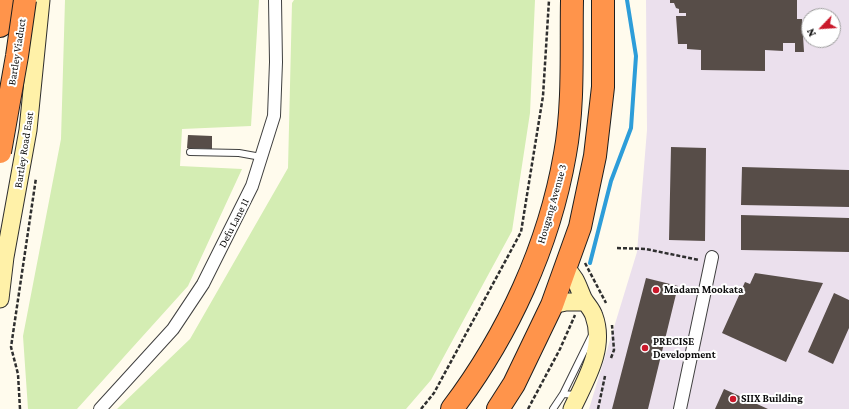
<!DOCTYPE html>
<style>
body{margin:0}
#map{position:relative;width:849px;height:409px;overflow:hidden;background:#fffbed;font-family:"Crimson Pro",serif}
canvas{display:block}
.north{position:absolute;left:801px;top:8px;width:40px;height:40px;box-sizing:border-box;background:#fff;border:1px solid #9e9e9e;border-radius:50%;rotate:245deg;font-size:11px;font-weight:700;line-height:16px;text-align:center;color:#0d0d0d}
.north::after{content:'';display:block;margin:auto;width:14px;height:18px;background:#ca182a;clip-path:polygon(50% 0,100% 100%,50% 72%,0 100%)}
</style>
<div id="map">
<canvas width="849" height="409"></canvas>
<div class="north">N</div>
</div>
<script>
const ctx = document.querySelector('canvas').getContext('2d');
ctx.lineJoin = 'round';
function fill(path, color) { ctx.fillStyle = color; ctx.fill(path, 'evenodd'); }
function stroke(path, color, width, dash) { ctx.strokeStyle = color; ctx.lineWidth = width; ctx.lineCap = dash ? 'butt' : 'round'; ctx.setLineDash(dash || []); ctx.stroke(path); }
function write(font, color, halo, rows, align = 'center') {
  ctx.font = font + ' "Crimson Pro",serif'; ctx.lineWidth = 4; ctx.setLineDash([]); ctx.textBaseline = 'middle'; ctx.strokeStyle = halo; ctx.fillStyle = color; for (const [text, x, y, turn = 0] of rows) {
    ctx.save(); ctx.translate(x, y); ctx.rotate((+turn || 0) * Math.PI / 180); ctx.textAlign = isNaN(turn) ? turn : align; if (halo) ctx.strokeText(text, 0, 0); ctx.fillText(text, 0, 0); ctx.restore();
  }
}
fill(new Path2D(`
 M646,0H849V409H589L637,252L647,130ZM809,16H833V40H809Z`), '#ebe0ed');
fill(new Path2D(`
 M65,0H259L251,126L182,129L180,166L242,169L188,286L77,409H28L23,336L61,139Z
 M294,0H535L530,113L512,231L431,380L406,409H117L190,339L288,168L292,3Z`), '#d4edb3');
stroke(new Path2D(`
 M590,263L611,181L631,128L636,56L627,0`), '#2d9dd9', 4);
fill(new Path2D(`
 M670,0H797V19H802L804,52H795V43H783V51L765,50V71L701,70V50L687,49V44H678L676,16H686V13H679V9L676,8L674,3H670Z
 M188,135L212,136V149L187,148Z
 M671,147L706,148L705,241L669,240Z
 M742,167L849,170V207L741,205Z
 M741,215L849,218V252L741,250Z
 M755,273L823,283L786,362L722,333L745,282L750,284Z
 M646,278L678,286L648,409H612Z
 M834,293L849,300V328L833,364L808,352Z
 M724,389L768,409H715Z`), '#574d48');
const lane = new Path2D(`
 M190,152L239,153L261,157
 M576,395L563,394L592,335
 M553,409L563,394`);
const street = new Path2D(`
 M100,409L173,329L203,284L252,186L274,116L276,62L275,0
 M680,409L712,257`);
const secondary = new Path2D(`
 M566,269C576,277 578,287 583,298C586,304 592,309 594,316C606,348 585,381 572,409
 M0,299L5,257L28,130L41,0
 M552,305L566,302H585`);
const highway = new Path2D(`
 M0,26L4,0
 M452,409C508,335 549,246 565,154C574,105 571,50 572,0
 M498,409L514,384L552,305L580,227L595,156L603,87V0`);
stroke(lane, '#404040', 8);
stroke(street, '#404040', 14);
stroke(secondary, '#2f2f2f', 19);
stroke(highway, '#1e1e1e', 24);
stroke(new Path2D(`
 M617,248L646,249L699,260
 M585,263L606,303
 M611,358L614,350L612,325
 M20,409L18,374L11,347L36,178
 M421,409L434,393L521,232L543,96L549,0
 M528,409L560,349L575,315
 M598,409L605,376`), '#2f2f2f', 2.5, [4, 2]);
stroke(lane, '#fff', 6);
stroke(street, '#fff', 12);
stroke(secondary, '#fff1a8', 17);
stroke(highway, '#ff944b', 22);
const highwayBridge = new Path2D(`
 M0,152L17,56L25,0`);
stroke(highwayBridge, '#1e1e1e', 24, []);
stroke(highwayBridge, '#ff944b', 22);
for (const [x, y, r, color] of [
 [656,290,4,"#ca182a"],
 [645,348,4,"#ca182a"],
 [733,399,4,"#ca182a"]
]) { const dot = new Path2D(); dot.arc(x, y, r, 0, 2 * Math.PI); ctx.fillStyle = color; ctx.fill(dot); stroke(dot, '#fff', 1.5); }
write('11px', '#0d0d0d', '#fff', [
 ["Bartley Viaduct",17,52,-81],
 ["Bartley Road East",24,150,-81],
 ["Hougang Avenue 3",552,204,-74],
 ["Defu Lane 11",234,223,-63]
]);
write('bold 11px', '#0d0d0d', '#fff', [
 ["Madam Mookata",664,290],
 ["PRECISE",653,342],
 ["Development",653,355],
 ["SIIX Building",741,399]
], 'left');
</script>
